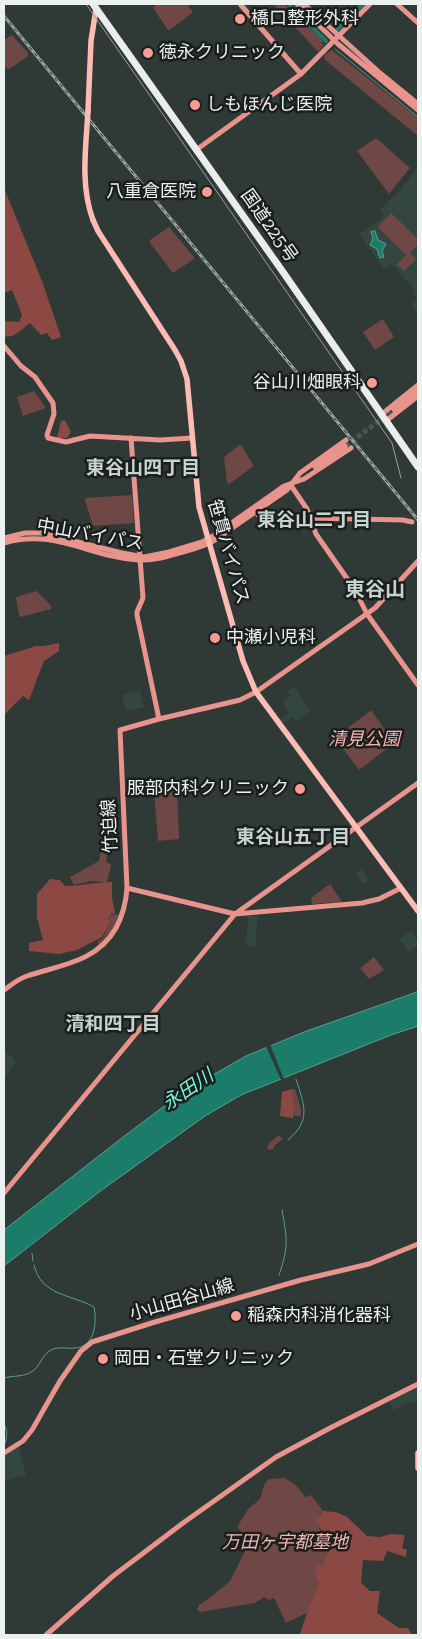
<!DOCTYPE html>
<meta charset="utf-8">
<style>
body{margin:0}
#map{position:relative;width:422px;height:1639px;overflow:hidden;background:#2f3936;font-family:"Roboto Serif",serif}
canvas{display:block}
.frame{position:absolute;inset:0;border:5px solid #eaf1ef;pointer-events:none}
</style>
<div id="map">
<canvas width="422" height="1639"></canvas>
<div class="frame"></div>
</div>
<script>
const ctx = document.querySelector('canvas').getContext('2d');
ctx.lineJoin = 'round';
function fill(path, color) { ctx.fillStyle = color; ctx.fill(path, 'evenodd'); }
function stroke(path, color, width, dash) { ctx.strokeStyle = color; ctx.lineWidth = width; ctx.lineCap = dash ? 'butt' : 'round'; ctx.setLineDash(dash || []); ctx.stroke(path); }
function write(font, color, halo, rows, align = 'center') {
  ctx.font = font + ' "Roboto Serif","Noto Sans JP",serif'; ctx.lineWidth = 5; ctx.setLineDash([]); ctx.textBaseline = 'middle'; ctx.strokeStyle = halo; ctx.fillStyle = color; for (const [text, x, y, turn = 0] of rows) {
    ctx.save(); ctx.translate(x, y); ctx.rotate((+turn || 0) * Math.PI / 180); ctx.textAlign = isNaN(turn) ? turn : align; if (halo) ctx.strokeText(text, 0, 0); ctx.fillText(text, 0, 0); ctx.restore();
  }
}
fill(new Path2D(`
 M418,167V313L411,304L417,299L412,292L414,289L392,264L384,269L359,234L379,221L384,215L380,209L397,194Z
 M294,686L311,711L295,722L292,717L283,723L280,719L289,713L282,703L290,697L287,692Z
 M140,690L144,707L126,711L122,695Z
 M361,869L369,880L363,884L355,873Z
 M248,916H258L255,947L246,945Z
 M411,931L418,941V945L408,952L399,939Z
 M4,1050L15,1060L16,1063L4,1077Z
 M418,1387L417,1401L401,1405V1407L392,1410L390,1401Z
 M19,1446L26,1475L4,1481V1456Z`), '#344641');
fill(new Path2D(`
 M157,4H187L193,12L170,30H168L153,8Z
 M274,4H285L323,41L321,43L324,45L318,52Z
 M12,35L28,53V56L8,70L4,65V40Z
 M332,50L418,118V136L324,59L325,54Z
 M376,138L410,168L389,194L357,151Z
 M391,213L418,239V244L410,253L416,259L404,271L397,264L406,255L378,227Z
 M169,227L194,257V259L173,273L150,243V240Z
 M383,319L394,337L375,350L363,332Z
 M34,391L46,408L23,416L17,397Z
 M239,445H241L254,466L229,484L227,483L224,457Z
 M132,495L134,523L93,526L85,500L86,498Z
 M37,591L52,607L51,609L21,617L19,615L16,597Z
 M370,711H372L394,743L359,770L335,738Z
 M175,789L177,790L179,839L158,841L154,792L155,790Z
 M102,845H105L108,849L106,862L111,864C111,871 108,875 107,882L91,881L74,885L70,877L99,861Z
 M330,884L342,902L312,904L311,898Z
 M116,914L120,915L111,932L99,945L97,942L103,938L110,923L108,919L111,915Z
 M374,957L384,970L369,979L360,968Z
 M292,1089H295L301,1109V1116H294L295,1104Z
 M279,1135L283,1139L275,1145L273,1150L267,1149L270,1142Z
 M285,1478L297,1486L305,1497L311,1495L323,1511L319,1515V1528L330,1548L322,1566L316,1575L319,1583L307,1613L286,1623L274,1598L269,1600L264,1597L255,1603L200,1612L197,1610L199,1605L212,1596L230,1581L246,1549L247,1538L237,1527L248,1509L260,1499L265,1483L269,1479Z`), '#6f4744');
fill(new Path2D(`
 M4,188L42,281L61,337L52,340L47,333L41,335L30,323C22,329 14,339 4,336V321L19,322L22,315L12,290L4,293Z
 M65,420L71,432L67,438H57L61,421Z
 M59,643V651L44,661L29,700L23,696L4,715V656L36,646H44Z
 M50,879L60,880L65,886C81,886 96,882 112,882V898L115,913L111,914L108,919L110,923L102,937L77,950L59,954L29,951V943L43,940L37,917V894Z
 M292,1089L295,1106L293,1118L280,1116L282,1092Z
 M323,1511L336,1512L347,1517L367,1536L380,1537L391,1534L405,1535L402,1548L407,1550L406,1557L387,1551L383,1561L363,1560L361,1583L370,1591H380L377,1613L399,1628H408L412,1635H286L300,1634L307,1613L319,1583L315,1575L317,1572L315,1566L319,1564L322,1566L330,1548L316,1520Z`), '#8c4944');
const water = new Path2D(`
 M375,231L378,240L386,244L382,251L384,257L380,258L377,249L370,245L373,238L371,232Z
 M418,992V1026L391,1035L241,1095L205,1116L99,1192L4,1266V1230L123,1137L183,1092L246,1056L304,1032Z`);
fill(water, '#1b7d69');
stroke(water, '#59a091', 1);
fill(new Path2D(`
 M271,1044V1047L283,1077L286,1079L281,1080L266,1046Z`), '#2f3936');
stroke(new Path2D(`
 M335,49L418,117
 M288,1140C312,1120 304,1105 296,1079
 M32,1253L33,1261
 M279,1275C289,1246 287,1239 282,1210
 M4,1378C13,1375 24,1378 34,1370C41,1364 42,1355 51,1350C59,1346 67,1349 75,1348C95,1347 97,1322 94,1307C71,1294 41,1296 34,1265
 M4,1424C8,1430 7,1439 4,1446`), '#59a091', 1);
stroke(new Path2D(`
 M289,4L326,41
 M338,29L363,4`), '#1b7d69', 4);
stroke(new Path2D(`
 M345,446L394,410`), '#4b5552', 5, [5, 2.5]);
stroke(new Path2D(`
 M240,4L301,74
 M297,4L338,44L418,110
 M304,4L380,73L418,104
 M397,4L418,23
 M196,150L301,74L370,4
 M4,346L21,366L35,377L53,403L54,414L47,435L48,438L66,442L90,436L160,440L192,438
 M394,410L418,390
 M382,414L418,385
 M386,421L418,396
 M131,438L143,598L137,612V615L159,719
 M315,467L345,446
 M290,484L307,509L316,534L355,590L367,614L418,685
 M256,512L259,516L264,517L403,520L412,522
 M4,538L25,533H41L122,553L144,557L169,552L202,542L213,536L284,486L304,479L351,448
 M4,543C55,528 89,557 138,560C154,561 168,556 183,552C194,549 205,546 215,540L287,490L300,473L346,440
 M127,888L235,914L362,903L379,899L401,888
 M4,990C11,985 18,979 27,976C60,965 97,962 116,928C123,915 126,903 127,888L120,730L159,719L240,700L256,692L375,608L418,561
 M4,1193L235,914L418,783
 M4,1453L23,1441L32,1430L60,1381L81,1351L92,1342L155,1322L301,1280L369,1264L418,1244
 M46,1635L113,1576L183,1523L276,1457L332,1427L418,1384`), '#e8938c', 5);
stroke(new Path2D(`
 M88,111L91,41L96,9
 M93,220L98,231L175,350L181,361L187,379L199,507L243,661L256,692L418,911
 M418,1453V1468`), '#fdbbb4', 5.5);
stroke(new Path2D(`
 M93,4L283,272L418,467`), '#ececec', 7);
stroke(new Path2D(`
 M86,4L392,443L401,478`), '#99a19f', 1);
const rail = new Path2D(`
 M4,16L418,520`);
stroke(rail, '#99a19f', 3);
stroke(rail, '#1a1f1e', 1, [4]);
stroke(new Path2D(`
 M88,111C86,147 80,185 93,220`), '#fdbbb4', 5.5);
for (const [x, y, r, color] of [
 [240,19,6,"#f59c94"],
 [148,53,6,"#f59c94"],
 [195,105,6,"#f59c94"],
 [207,192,6,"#f59c94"],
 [372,383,6,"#f59c94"],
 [215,638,6,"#f59c94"],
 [300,789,6,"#f59c94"],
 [236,1316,6,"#f59c94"],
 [103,1359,6,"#f59c94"]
]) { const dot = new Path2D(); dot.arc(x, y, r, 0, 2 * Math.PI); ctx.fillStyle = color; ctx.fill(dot); stroke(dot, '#1a1f1e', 2); }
write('18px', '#eaf1ef', '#1a1f1e', [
 ["橋口整形外科",251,19],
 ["徳永クリニック",159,53],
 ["しもほんじ医院",206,105],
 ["八重倉医院",196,192,"right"],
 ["谷山川畑眼科",361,383,"right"],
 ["中瀬小児科",226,638],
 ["服部内科クリニック",289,789,"right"],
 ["稲森内科消化器科",247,1316],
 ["岡田・石堂クリニック",114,1359]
], 'left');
write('18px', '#eaf1ef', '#1a1f1e', [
 ["国道225号",269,226,55],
 ["中山バイパス",90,535,10],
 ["笹貫バイパス",228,552,74],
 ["竹迫線",110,826,-93],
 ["小山田谷山線",182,1300,-16]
]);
write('italic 18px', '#f4b6af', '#1a1f1e', [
 ["清見公園",364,740],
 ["万田ヶ宇都墓地",285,1543]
]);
write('bold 19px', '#c5d2ce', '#1a1f1e', [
 ["東谷山四丁目",143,468],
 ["東谷山二丁目",314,520],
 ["東谷山五丁目",293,837],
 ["清和四丁目",113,1024]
]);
write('italic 19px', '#78f6d8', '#1a1f1e', [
 ["永田川",188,1090,-34]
]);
write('bold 20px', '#c5d2ce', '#1a1f1e', [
 ["東谷山",375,590]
]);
</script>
